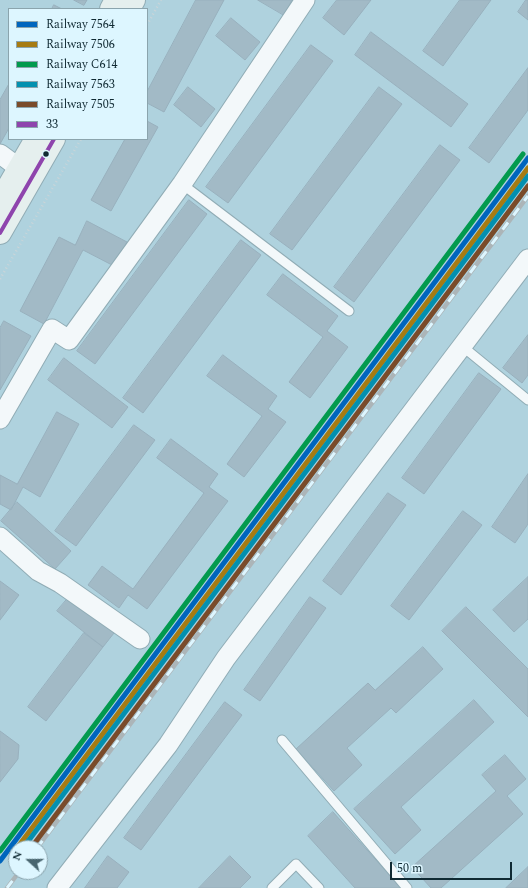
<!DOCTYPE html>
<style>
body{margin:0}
#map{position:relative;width:528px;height:888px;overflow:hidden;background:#afd2de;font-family:Spectral,serif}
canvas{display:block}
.legend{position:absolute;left:8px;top:8px;width:140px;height:132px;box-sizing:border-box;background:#ddf6ff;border:1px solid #8ba4ad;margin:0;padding:5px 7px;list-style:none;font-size:12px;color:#102a33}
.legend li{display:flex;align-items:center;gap:8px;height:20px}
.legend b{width:20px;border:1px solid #8ba4ad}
.north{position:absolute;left:8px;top:840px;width:40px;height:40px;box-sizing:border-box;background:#ddf6ff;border:1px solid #8ba4ad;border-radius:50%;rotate:291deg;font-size:11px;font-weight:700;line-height:16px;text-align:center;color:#102a33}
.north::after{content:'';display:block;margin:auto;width:14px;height:18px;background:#48656f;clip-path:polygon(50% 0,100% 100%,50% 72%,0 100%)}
.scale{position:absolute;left:390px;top:862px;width:122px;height:18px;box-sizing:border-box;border:2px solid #102a33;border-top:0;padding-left:5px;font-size:12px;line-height:14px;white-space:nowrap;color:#102a33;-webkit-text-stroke:3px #ddf6ff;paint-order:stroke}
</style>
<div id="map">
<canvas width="528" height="888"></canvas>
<ul class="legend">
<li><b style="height:5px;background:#0065bd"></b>Railway 7564</li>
<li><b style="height:5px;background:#a67b12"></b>Railway 7506</li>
<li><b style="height:5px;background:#029a4e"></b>Railway C614</li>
<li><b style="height:5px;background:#0390af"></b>Railway 7563</li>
<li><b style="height:5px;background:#7a4b2a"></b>Railway 7505</li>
<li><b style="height:5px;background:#8e44ad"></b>33</li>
</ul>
<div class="north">N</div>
<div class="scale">50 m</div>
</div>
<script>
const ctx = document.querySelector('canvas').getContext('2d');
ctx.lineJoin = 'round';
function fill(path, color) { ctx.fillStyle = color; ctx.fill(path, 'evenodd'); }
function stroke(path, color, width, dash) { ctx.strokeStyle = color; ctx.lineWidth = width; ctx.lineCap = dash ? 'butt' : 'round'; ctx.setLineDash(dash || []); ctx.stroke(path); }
const building = new Path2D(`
 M74,0H87L84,5Z
 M196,0H224L164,112L147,103V92Z
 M258,0H292L284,15Z
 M337,0H371L344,35L323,18Z
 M460,0H491L443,66L423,51Z
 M526,0H528V20L518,12Z
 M54,5L62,9H52Z
 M231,18L260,42L245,60L216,36Z
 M371,32L468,104L451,127L355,55Z
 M311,45L333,61L228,203L206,187Z
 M528,68V110L489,163L469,148Z
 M9,84V128L0,144V100Z
 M188,87L215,109L201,127L174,105Z
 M379,87L402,104L292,250L270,234Z
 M147,121L158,127L111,211L91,200L125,139H147Z
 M440,145L460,160L354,302L334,287Z
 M189,200L207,214L95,364L77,351Z
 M87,221L127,242L114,266L83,250L44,324L20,311L59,237L75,245Z
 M241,240L261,255L143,413L123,398Z
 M283,274L338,316L327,331L348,347L310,398L289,382L323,337L267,295Z
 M4,321L31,336L0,390V328Z
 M528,335V375L522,383L503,368Z
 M223,355L277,396L268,409L286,422L244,477L227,464L262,416L207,376Z
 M64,358L128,407L112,428L48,380Z
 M479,373L501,389L424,494L402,478Z
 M57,412L79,424L40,497L23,487L11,510L0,504V475L17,484Z
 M134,425L155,440L76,546L55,531Z
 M171,439L218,474L209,487L228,501L147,609L128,595L119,608L88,585L102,566L133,589L204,493L157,458Z
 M528,474V524L515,543L492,527Z
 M388,493L406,505L341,595L323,581Z
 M17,502L71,551L55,569L1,521Z
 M463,511L482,525L409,620L391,606Z
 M528,577V619L514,632L493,610Z
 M0,581L19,595L0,620Z
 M69,597L114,633L103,647L57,611Z
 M310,597L326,608L260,701L244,690Z
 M466,607L528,669V717L442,631Z
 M84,633L103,647L46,721L28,707Z
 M423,647L443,669L396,713L391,708L347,748L362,765L334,791L296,749L368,683L375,690Z
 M474,700L494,722L401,807L421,830L395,854L354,809Z
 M225,702L242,715L141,850L124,838Z
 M0,731L19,745L18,759L0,782Z
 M505,755L526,779L507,796L523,814L441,888H431L412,867L496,791L482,775Z
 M333,812L401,888H355L308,836Z
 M108,856L129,872L117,888H85Z
 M230,856L251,877L240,888H199Z
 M528,867V888H506Z`);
fill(building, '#a2bac6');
stroke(building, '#98b0bd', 1);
const service = new Path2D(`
 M182,184L349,311
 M462,346L528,400
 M282,740L407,888
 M272,888L296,864L319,888`);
const minor = new Path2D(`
 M0,154L19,168
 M0,419L52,329L69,340L182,184L305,0
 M0,537L38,571L60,583L140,639
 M57,888L168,745L226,658L528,259`);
const secondary = new Path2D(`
 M111,9L116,0
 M129,9L134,0
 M0,201L36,139
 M0,233L54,139`);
stroke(service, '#90acb5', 11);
stroke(minor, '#90acb5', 21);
stroke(secondary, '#90acb5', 24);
stroke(new Path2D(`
 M147,25L161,0
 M0,279L81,139`), '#c9d5d9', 2.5, [1, 3]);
stroke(service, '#f3f8fa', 9);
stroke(minor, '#f3f8fa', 19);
stroke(secondary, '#e5efee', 22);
const rail = new Path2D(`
 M37,848L528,196
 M7,888L19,872`);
stroke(rail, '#acb5b8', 4.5);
stroke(rail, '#ddf6ff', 3, [9]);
stroke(new Path2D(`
 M0,233L54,139`), '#8e44ad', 4);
stroke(new Path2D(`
 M0,861L528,158`), '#0065bd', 5);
stroke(new Path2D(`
 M17,848L528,168`), '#a67b12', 5);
stroke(new Path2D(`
 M0,851L523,154`), '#029a4e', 5);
stroke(new Path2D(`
 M23,848L528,176`), '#0390af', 5);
stroke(new Path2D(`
 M31,848L528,186`), '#7a4b2a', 5);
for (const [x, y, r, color] of [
 [46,154,3.5,"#102a33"]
]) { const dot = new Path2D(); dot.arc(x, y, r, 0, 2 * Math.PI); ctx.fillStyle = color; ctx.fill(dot); stroke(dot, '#ddf6ff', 1.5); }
</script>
